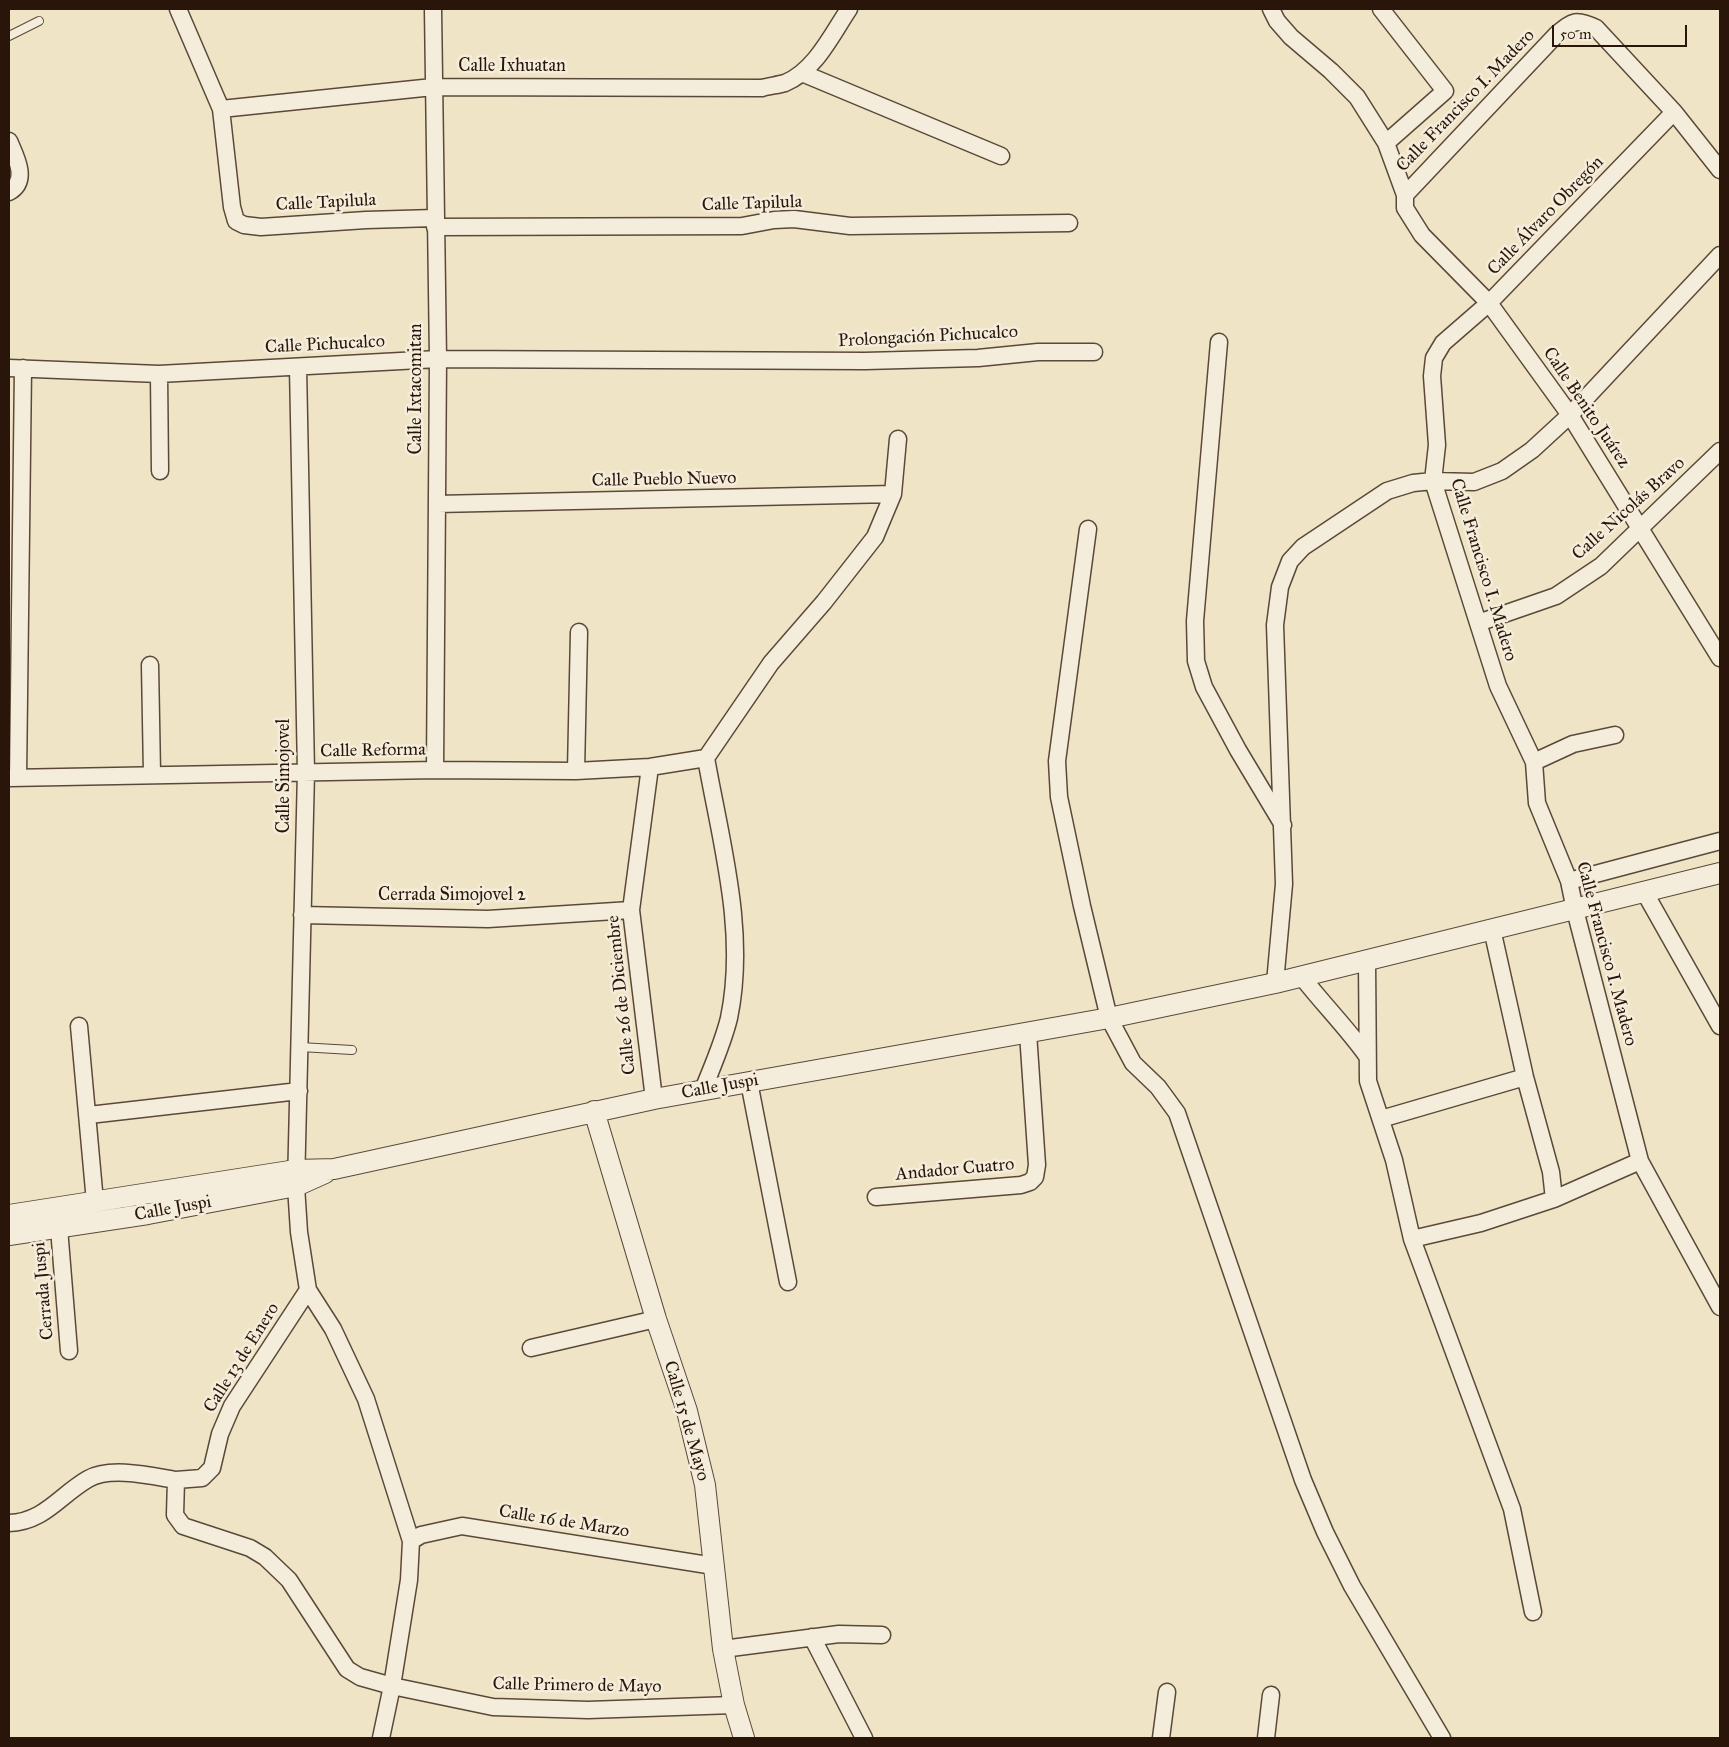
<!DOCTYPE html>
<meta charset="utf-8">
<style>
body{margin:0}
#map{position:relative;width:1729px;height:1747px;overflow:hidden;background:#f0e4c7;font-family:"IM FELL Great Primer",serif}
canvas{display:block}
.frame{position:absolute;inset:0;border:10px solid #291509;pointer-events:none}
.scale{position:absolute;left:1552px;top:25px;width:135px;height:22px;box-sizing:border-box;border:2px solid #291509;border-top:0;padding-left:6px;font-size:15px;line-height:18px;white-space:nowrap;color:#291509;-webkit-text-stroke:4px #f5eddb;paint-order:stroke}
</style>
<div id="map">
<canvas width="1729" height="1747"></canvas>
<div class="frame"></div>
<div class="scale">50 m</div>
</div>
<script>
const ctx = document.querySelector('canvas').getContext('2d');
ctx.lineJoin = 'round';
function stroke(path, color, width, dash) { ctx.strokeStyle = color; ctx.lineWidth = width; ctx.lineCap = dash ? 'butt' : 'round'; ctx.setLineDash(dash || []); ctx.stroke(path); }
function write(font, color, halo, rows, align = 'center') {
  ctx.font = font + ' "IM FELL Great Primer",serif'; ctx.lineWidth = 5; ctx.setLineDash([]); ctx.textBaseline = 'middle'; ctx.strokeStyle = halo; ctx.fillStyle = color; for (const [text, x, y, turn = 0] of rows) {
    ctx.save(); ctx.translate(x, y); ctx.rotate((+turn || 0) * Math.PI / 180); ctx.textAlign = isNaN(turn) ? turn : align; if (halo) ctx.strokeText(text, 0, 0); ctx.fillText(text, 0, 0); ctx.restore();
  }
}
const service = new Path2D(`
 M9,36L39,21
 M300,1047L352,1050`);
const minor = new Path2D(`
 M178,9L221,109L232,207L236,221L244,225L261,227L366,220L435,218
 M433,9L438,359L435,770
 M1271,9L1277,21L1291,37L1331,71L1357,97L1386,143L1405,195V208L1422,235L1489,303L1570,415L1720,658
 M1381,9L1445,91L1386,143
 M802,73L1001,156
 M221,109L433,87L762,88C769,86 778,85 785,83C815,71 832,34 849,9
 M1674,112L1489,303L1443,343L1434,358L1432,376L1437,445L1433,481L1498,686L1534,762L1537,803L1569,881L1575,910L1640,1161L1720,1307
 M9,141C16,157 29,181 9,192
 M1405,195L1557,34C1573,21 1576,18 1596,28L1674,112L1720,170
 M435,227L742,226L774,220L794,219L850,226L1069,223
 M1219,342L1195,621L1196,661L1204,687L1238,750L1283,825
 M298,367L306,772L296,1186L299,1232L308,1290L333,1329L366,1399L411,1541L409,1580L392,1686L381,1738
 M9,368L159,374L438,359L865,361L978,358L1038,352H1094
 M159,374L160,471
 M437,504L893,494
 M1088,529L1057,761L1059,797L1082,906L1109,1018L1133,1063L1158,1087L1177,1113L1303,1480L1325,1532L1352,1586L1442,1738
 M1478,623L1556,596L1601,566L1720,451
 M150,665L152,774
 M1534,762L1573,744L1615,735
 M650,767L631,910L654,1099
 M576,771L579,632
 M9,778L435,770L576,771L650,767L706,758
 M18,778L23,368
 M1569,881L1720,841
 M1645,893L1720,1026
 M302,915L488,919L631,910
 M1492,929L1525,1077L1551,1172L1554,1199
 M1367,962L1368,1081L1394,1160L1412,1239L1512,1509L1533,1612
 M1302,977C1323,1004 1347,1028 1367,1056
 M1275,983L1284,884L1275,625L1280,587L1290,561L1303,547L1387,491L1413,483L1433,481L1474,482L1502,471L1532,450L1570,415L1720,255
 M79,1026L95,1202
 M749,1082L788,1282
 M703,1090C712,1067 723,1043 729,1018C747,932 721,843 706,758L771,663L824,602L875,537L893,494L898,439
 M89,1115L299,1091
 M1381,1119L1525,1077
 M876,1197L1021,1185L1030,1182L1035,1177L1037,1165L1028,1033
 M59,1228L69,1351
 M1412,1239L1481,1223L1554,1199L1640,1161
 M531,1348L656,1319
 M176,1480L202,1478L212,1468L220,1434L232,1406L308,1290
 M9,1523C44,1522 60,1495 88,1479C110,1466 152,1476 176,1480L175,1515L183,1526L250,1548L265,1557L289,1580L347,1669L360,1677L392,1686L493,1707L588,1710L734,1705
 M411,1541L421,1535L462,1526L714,1566
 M812,1637L864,1738
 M723,1649L839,1634L882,1635
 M1161,1738L1167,1692
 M1266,1738L1271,1695`);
const tertiary = new Path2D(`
 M594,1111L656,1319L687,1411L705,1485L723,1649L734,1705L744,1738
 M9,1215L296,1170L334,1169L654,1099L1109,1018L1275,983L1720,873
 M9,1235L148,1214L296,1186L325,1173`);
stroke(service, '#5b4938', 10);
stroke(minor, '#5b4938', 19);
stroke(tertiary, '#5b4938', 22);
stroke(service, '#f5eddb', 8);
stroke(minor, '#f5eddb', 16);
stroke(tertiary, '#f5eddb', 20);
write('18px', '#291509', '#f5eddb', [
 ["Calle Ixhuatan",512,67],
 ["Calle Francisco I. Madero",1466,101,-46],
 ["Calle Tapilula",326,203,-3],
 ["Calle Tapilula",752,204,-2],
 ["Calle Álvaro Obregón",1546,216,-46],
 ["Prolongación Pichucalco",928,337,-3],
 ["Calle Pichucalco",325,345,-3],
 ["Calle Ixtacomitan",417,389,-90],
 ["Calle Benito Juárez",1586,408,56],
 ["Calle Pueblo Nuevo",664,480,-1],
 ["Calle Nicolás Bravo",1629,509,-42],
 ["Calle Francisco I. Madero",1483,570,73],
 ["Calle Reforma",373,751,-1],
 ["Calle Simojovel",285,776,-90],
 ["Cerrada Simojovel 2",452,896],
 ["Calle Francisco I. Madero",1606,954,75],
 ["Calle 26 de Diciembre",622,995,-96],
 ["Calle Juspi",720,1087,-10],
 ["Andador Cuatro",955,1170,-5],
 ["Calle Juspi",173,1209,-10],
 ["Cerrada Juspi",44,1291,-95],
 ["Calle 13 de Enero",242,1358,-58],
 ["Calle 15 de Mayo",686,1421,74],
 ["Calle 16 de Marzo",564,1522,9],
 ["Calle Primero de Mayo",577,1686,1]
]);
</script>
